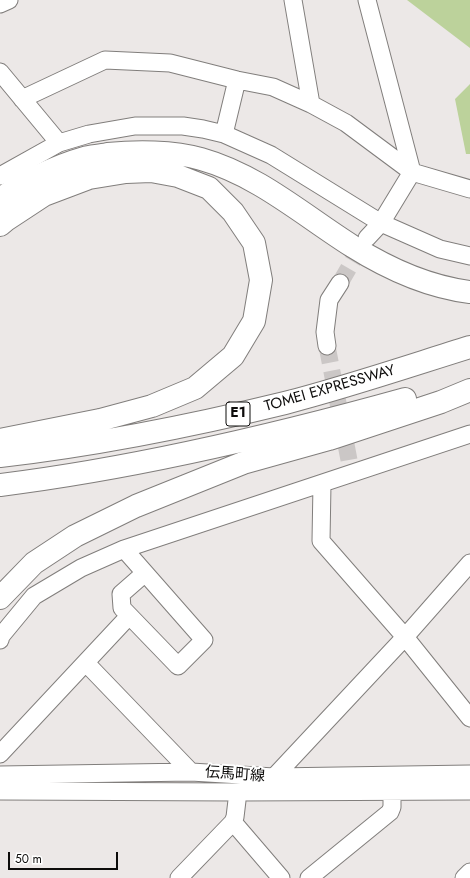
<!DOCTYPE html>
<meta charset="utf-8">
<style>
body{margin:0}
#map{position:relative;width:470px;height:878px;overflow:hidden;background:#ece8e7;font-family:Jost,sans-serif}
canvas{display:block}
.scale{position:absolute;left:8px;top:852px;width:110px;height:18px;box-sizing:border-box;border:2px solid #0d0c0b;border-top:0;padding-left:5px;font-size:12px;line-height:14px;white-space:nowrap;color:#0d0c0b;-webkit-text-stroke:3px #fff;paint-order:stroke}
</style>
<div id="map">
<canvas width="470" height="878"></canvas>
<div class="scale">50 m</div>
</div>
<script>
const ctx = document.querySelector('canvas').getContext('2d');
ctx.lineJoin = 'round';
function fill(path, color) { ctx.fillStyle = color; ctx.fill(path, 'evenodd'); }
function stroke(path, color, width, dash) { ctx.strokeStyle = color; ctx.lineWidth = width; ctx.lineCap = dash ? 'butt' : 'round'; ctx.setLineDash(dash || []); ctx.stroke(path); }
function write(font, color, halo, rows, align = 'center') {
  ctx.font = font + ' Jost,"Noto Sans JP",sans-serif'; ctx.lineWidth = 4; ctx.setLineDash([]); ctx.textBaseline = 'middle'; ctx.strokeStyle = halo; ctx.fillStyle = color; for (const [text, x, y, turn = 0] of rows) {
    ctx.save(); ctx.translate(x, y); ctx.rotate((+turn || 0) * Math.PI / 180); ctx.textAlign = isNaN(turn) ? turn : align; if (halo) ctx.strokeText(text, 0, 0); ctx.fillText(text, 0, 0); ctx.restore();
  }
}
fill(new Path2D(`
 M407,0H470V48Z
 M470,84V154H466L455,99Z`), '#bcd29b');
stroke(new Path2D(`
 M340,283L365,240
 M327,346L349,460`), '#cbc7c6', 17, [17, 8]);
const minor = new Path2D(`
 M293,0L311,104
 M0,4L9,0
 M0,72L59,143
 M22,99L105,60L170,63L237,80L273,87L311,104L346,123L412,172L470,189
 M224,134L237,80
 M0,176L59,143L89,134L135,126H183L203,129L224,134L271,155L381,223L440,249L470,256
 M367,238L381,223L412,172L367,0
 M327,346L325,332L329,300L340,283
 M322,484L321,541L405,637L470,718
 M124,549L204,640L178,666L122,608L121,594L145,573
 M0,640L1,636L34,596L81,568L124,549L470,434
 M86,663L191,772
 M0,754L129,616
 M0,775L191,772L274,777L470,774
 M274,777L405,637L470,563
 M0,791L238,792L470,791
 M233,822L281,878
 M179,878L233,822L235,817L238,792
 M309,878L390,812L392,807V791
 M464,878L470,872`);
const highway = new Path2D(`
 M0,200C19,183 59,165 84,158C91,156 100,156 108,154C136,151 173,151 201,159C258,175 303,215 352,246C387,268 429,287 470,292
 M0,225L6,220L44,195L89,178L126,172L151,171L178,176L209,188L233,212L254,243L261,280L254,321L233,356L195,388L152,406L100,420L0,440
 M0,456C96,445 191,426 285,403C347,387 409,366 470,347
 M0,485C137,468 272,436 405,399
 M0,598L34,563L75,536L136,506L243,463L329,439L441,402L470,390`);
stroke(minor, '#817e7c', 19);
stroke(highway, '#817e7c', 24);
stroke(minor, '#fff', 17);
stroke(highway, '#fff', 22);
for (const [x, y, w] of [
 [238,414,24]
]) { const box = new Path2D(); box.roundRect(x - w / 2, y - 12, w, 24, 3); ctx.fillStyle = '#fff'; ctx.fill(box); stroke(box, '#0d0c0b', 1); }
write('bold 14px', '#0d0c0b', null, [
 ["E1",238,414]
]);
write('15px', '#0d0c0b', '#fff', [
 ["TOMEI EXPRESSWAY",330,389,-16],
 ["伝馬町線",235,775,4]
]);
</script>
